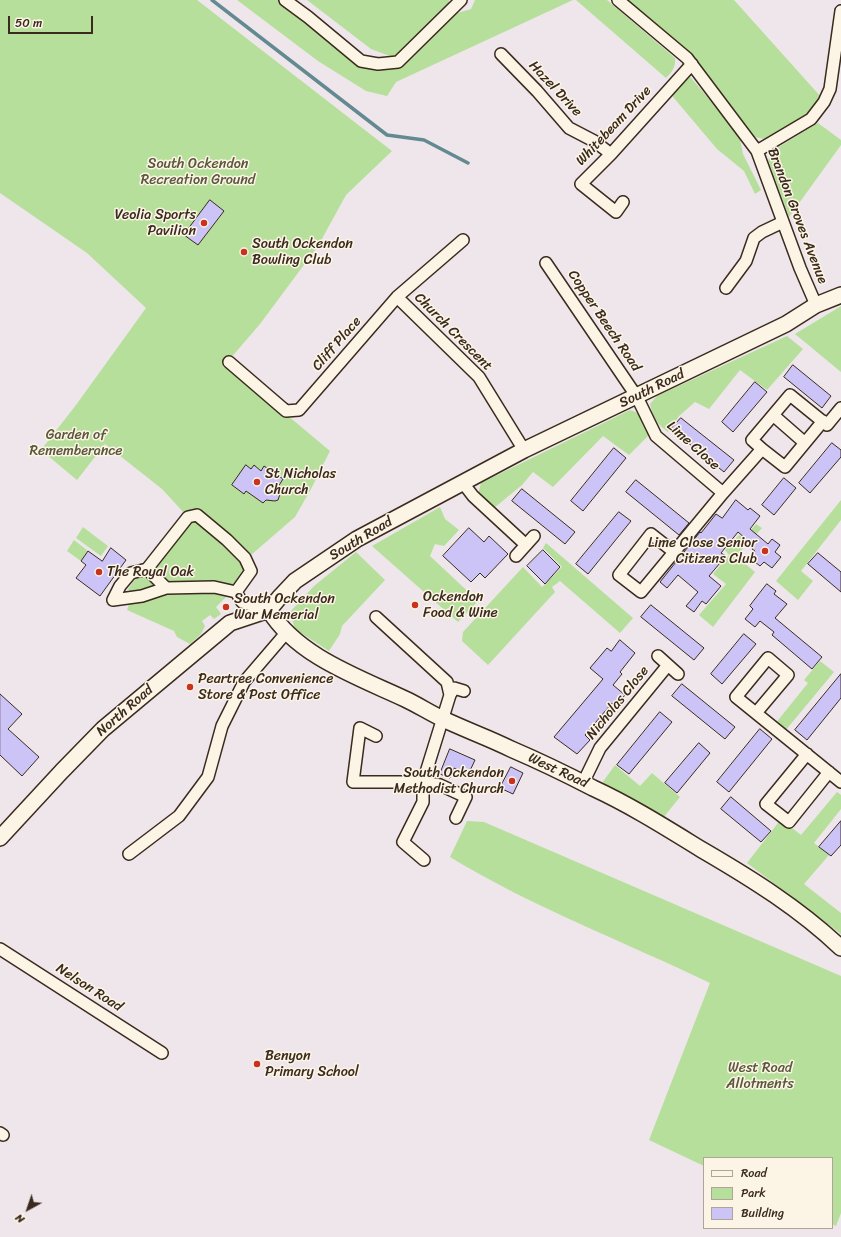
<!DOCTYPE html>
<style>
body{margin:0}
#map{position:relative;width:841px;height:1237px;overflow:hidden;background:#eee6ea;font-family:Sriracha,sans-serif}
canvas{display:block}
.legend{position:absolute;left:703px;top:1157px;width:130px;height:72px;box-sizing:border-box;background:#fcf5e5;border:1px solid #afa495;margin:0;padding:5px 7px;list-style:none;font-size:12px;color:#3b2a1e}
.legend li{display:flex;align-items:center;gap:8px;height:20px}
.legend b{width:20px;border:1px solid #afa495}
.north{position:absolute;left:8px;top:1189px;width:40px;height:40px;-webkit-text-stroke:3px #fcf5e5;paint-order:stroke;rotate:220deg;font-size:11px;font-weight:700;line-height:16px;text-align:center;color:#3b2a1e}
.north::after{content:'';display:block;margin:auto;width:14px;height:18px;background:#3b2a1e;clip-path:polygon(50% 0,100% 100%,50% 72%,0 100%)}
.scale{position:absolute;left:8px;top:16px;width:85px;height:18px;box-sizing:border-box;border:2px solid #3b2a1e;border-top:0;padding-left:5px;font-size:12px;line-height:14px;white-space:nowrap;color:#3b2a1e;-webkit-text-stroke:3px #fcf5e5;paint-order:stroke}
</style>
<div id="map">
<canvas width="841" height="1237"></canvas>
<ul class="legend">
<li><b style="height:5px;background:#fcf5e5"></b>Road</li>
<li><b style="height:11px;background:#b6df9b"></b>Park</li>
<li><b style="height:11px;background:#ccc4f7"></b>Building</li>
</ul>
<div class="north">N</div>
<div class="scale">50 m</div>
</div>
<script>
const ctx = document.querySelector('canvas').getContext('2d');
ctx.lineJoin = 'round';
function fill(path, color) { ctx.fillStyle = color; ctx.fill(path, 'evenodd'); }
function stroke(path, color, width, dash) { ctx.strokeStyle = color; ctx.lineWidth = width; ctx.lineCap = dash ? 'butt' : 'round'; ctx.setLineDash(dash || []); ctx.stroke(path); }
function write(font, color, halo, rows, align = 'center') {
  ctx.font = font + ' Sriracha,sans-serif'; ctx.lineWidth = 3; ctx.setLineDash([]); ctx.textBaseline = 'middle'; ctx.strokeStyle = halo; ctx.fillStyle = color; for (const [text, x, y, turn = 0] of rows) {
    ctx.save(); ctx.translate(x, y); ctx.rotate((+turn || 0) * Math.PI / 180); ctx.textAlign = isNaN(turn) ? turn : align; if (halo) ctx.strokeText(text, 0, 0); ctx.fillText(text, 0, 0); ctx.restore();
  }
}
fill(new Path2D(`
 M0,0H197L392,151L346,195L318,246L260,324L223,367L232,369L330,451L311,489L295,517L251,555L203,512L186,515L162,489L105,444L77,480L41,450L76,405L146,308L87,253L0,193Z
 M237,0H280L352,60L365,68L377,71L400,64L454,14L471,9L475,0H573L396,82L387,96L366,91L318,61Z
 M307,0H449L448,7L395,58L371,49Z
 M576,0H607L675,58C676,67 672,72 666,78Z
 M624,0H734L821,97L810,112L764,139L751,136L688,55Z
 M686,72L739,134L743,154L761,190L755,194L744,171L717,149L668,91Z
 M818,123L841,140V145L789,217L768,160L777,148Z
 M841,306V372L795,334Z
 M787,336L803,349L767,390L740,370L709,409L695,402L679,416L668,432C656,423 654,419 650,404L657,396Z
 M630,410L638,413L649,435L629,455L603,436L553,487L533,472L522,485L494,508L478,494L481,483Z
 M841,500V520L801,571L813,581L798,600L776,581Z
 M440,507L445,519L459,530L444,546L435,544L430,556L478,601L458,622L372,546Z
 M196,520L241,557L247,571L237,585L197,582L171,585L153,573L155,565L190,521Z
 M756,524L762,528L736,556L755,572L713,627L699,615L726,584L713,574L729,555L725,550L739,535L744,538Z
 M83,527L108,546L101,556L76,538Z
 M74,540L88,551L81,561L67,551Z
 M546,543L633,618L620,633L560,581L552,587L555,592L488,665L462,641L463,632L523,567L542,587L562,567L543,548Z
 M356,552L385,580L342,626L340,634L329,651L295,629L290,612L314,586Z
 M143,576L154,582L157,588L131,594L128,589L137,577Z
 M220,592L228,595L216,607L221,614L214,619L210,615L202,621L205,626L201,634L190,644L177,637L174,631L127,610L129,604L170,593Z
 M820,661L834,672L785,731L775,724L808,683L804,680Z
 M615,765L640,786L652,773L680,797L663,818L629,797L602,783Z
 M837,792L841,795V809L814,843L829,855L804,884L841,913V934L747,863L781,819L801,835Z
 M467,821L484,822L841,976V1213L836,1226L832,1224V1158H704V1166L649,1140L710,983C623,941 532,907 450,857Z`), '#b6df9b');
stroke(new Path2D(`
 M212,0L387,135L424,140L468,163`), '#638991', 3.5);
const building = new Path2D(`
 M210,200L224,211L198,245L184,235Z
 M793,365L831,396L822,408L784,377Z
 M755,382L767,392L733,432L722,422Z
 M681,418L734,460L724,472L671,429Z
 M832,443L841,450V457L810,493L799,483Z
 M614,448L626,458L583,511L571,501Z
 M246,465L251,469L254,465L261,471L264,466L283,479L278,487L280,494L278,500L275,501L266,500L263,503L246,491L244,494L232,485Z
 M784,478L796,488L774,515L762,505Z
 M636,480L689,523L679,535L626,492Z
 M522,489L575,532L565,544L512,501Z
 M736,500L748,510L750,508L760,516L750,529L768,544L772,539L780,545L775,552L781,557L772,568L764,562L760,566L750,558L755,551L752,549L754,546L738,532L721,553L726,556L709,576L721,586L706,604L702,601L694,612L686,606L698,592L678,575L667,588L660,582L700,532L701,533L716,514L722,518Z
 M619,512L631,521L588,574L576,564Z
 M469,528L484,542L489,536L508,554L485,578L480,573L471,582L443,556Z
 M111,548L126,560L100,596L76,578L86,565L81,561L88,551L102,561Z
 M543,550L560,567L545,584L527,566Z
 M818,553L841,572V592L808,564Z
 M767,584L776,591L774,594L787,604L775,618L822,657L812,669L772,635L774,632L760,621L755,627L745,619L753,609L750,606Z
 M651,605L704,648L694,660L641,617Z
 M744,634L756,644L722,684L711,674Z
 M620,640L635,653L620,672L622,674L613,685L625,695L616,706L612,703L585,735L590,740L577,754L554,737L603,679L590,668L607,648L611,651Z
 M841,674V698L807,740L795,730Z
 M682,684L735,727L725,739L672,696Z
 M0,694L22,714L8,729L39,757L22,776L0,755Z
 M660,712L672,722L629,774L617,765Z
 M760,729L772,739L729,792L717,782Z
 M699,743L710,753L677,793L665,783Z
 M450,749L475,760L468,775L454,768L450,778L440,774Z
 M511,767L523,773L513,794L500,788Z
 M731,797L771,831L761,842L721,809Z
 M841,821V845L831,856L819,847Z`);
fill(building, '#ccc4f7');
stroke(building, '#3b2a1e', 1);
const street = new Path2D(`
 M285,0L308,17L361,61L378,64L398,62L461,0
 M618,0L687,58L757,151L800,268L816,305
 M501,54L537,91L569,128L594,141L611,154
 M757,151L811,119L824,102L830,89L841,11
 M623,202L616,212L581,184L611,154L692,64
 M546,263L637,397L656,436L723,493L641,592L619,575L651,534L674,552
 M726,288L746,261L754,238L762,232L783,222
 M397,297L479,377L524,450
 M229,362L286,411L299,410L397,297L463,240
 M773,415L805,443
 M762,449L752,440L790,395L827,425L841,408
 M463,483L473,496L526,545
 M723,493L762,449L785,467L823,421
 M516,556L534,536
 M147,569L188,517L197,515L227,540L245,558L251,571L236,592
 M166,588L147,569L131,573L120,586L113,600L142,596L166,588L214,587L236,592L242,602L269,610
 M376,617L447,682L450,695
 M658,656L678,674
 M756,713L788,675L768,658L736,697L841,782
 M376,736L360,728L353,782H423L440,785L466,797L456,818
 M807,754L766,804L789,822L829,772
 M583,783L600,748L668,665
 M129,854L179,816L208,777L222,726L244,682L286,633
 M424,860L403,842L423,802V782L450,695L454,688L464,691
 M0,949L162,1053
 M0,1133L3,1135`);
const secondary = new Path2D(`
 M269,610C297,656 358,677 405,699C418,705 430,713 443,719C466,730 489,738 511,749C539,761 566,774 593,788C632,806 668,829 704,851C752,879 800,909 841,948
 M269,610L279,598L295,581L357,539L524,450L786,324L816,305L841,295
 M0,838L62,771L103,729L230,623L269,610`);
stroke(street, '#3b2a1e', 14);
stroke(secondary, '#3b2a1e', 18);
stroke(street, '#fcf5e5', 11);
stroke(secondary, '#fcf5e5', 15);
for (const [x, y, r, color] of [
 [204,223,4,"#c8321e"],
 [244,252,4,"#c8321e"],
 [257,482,4,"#c8321e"],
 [765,551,4,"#c8321e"],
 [99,572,4,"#c8321e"],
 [415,605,4,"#c8321e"],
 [226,607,4,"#c8321e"],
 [190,687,4,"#c8321e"],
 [512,781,4,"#c8321e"],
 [257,1064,4,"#c8321e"]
]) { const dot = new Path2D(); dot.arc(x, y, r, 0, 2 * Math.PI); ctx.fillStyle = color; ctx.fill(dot); stroke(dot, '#fcf5e5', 1.5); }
write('14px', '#3b2a1e', '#fcf5e5', [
 ["Hazel Drive",555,89,47],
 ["Whitebeam Drive",614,126,-47],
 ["Brandon Groves Avenue",797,216,69],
 ["Copper Beech Road",604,321,56],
 ["Church Crescent",453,332,45],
 ["Cliff Place",337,344,-49],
 ["South Road",652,389,-26],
 ["Lime Close",693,446,42],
 ["South Road",361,539,-31],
 ["Nicholas Close",618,703,-51],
 ["North Road",125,711,-41],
 ["West Road",558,771,25],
 ["Nelson Road",89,988,33]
]);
write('14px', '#5a573d', '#fcf5e5', [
 ["South Ockendon",198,164],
 ["Recreation Ground",198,180],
 ["Garden of",76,435],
 ["Rememberance",76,451],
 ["West Road",760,1068],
 ["Allotments",760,1084]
]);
write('14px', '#3b2a1e', '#fcf5e5', [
 ["Veolia Sports",196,215,"right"],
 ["Pavilion",196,231,"right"],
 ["South Ockendon",252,244],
 ["Bowling Club",252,260],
 ["St Nicholas",265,474],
 ["Church",265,490],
 ["Lime Close Senior",757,543,"right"],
 ["Citizens Club",757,559,"right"],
 ["The Royal Oak",107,572],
 ["Ockendon",423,597],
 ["Food & Wine",423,613],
 ["South Ockendon",234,599],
 ["War Memerial",234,615],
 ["Peartree Convenience",198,679],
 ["Store & Post Office",198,695],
 ["South Ockendon",504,773,"right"],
 ["Methodist Church",504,789,"right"],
 ["Benyon",265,1056],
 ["Primary School",265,1072]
], 'left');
</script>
